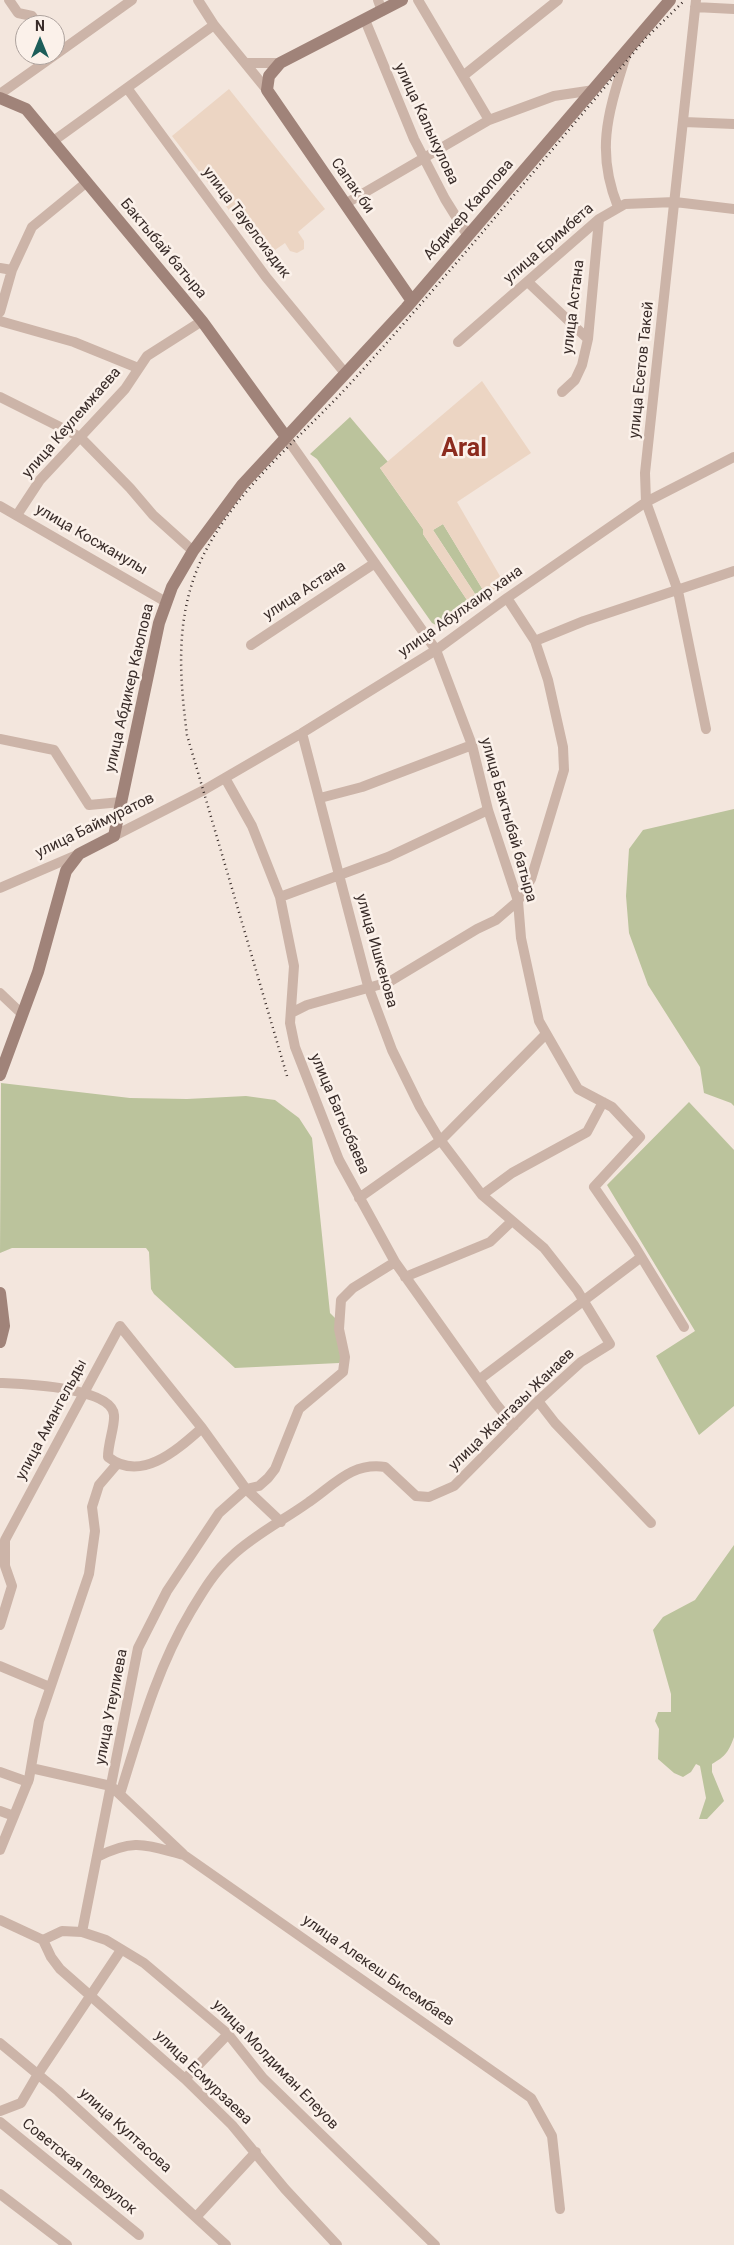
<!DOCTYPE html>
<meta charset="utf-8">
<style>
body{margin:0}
#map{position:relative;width:734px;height:2245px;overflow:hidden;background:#f3e6dd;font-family:Roboto,sans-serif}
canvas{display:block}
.north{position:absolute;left:15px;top:15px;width:50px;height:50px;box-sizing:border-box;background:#fbf1ea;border:1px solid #ada29d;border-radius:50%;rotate:0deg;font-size:14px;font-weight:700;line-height:20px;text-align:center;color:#392c29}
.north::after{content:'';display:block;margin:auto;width:18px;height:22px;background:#1c5d59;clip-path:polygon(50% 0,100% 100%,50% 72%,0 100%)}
</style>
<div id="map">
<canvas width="734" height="2245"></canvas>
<div class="north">N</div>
</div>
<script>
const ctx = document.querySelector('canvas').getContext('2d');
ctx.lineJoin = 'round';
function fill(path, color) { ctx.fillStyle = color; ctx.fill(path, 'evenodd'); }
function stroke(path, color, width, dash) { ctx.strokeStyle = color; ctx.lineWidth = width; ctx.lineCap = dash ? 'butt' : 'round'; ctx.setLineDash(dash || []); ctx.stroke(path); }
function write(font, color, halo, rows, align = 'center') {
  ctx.font = font + ' Roboto,sans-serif'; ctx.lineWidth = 5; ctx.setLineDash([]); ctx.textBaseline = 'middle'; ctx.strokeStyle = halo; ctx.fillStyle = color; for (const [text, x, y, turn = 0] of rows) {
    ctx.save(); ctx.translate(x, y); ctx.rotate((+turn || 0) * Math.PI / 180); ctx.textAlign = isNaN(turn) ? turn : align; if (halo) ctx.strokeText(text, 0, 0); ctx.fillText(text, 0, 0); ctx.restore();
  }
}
fill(new Path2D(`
 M350,417L388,462L380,468L423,529V534L467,600L475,594L433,530L443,524L486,595L446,624L438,626L432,623L317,459L310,454Z
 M734,809V1106L731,1103L704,1093L700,1067L648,985L629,933L626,896L629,849L643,830Z
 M1,1083L130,1098L187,1099L246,1096L275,1100L299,1118L312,1138L330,1313L338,1321L342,1360L339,1363L235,1368L154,1294L151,1289L149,1252L146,1248H12L0,1253Z
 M689,1102L734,1150V1406L699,1435L656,1356L695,1331L607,1185Z
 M734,1545V1737C729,1751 726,1756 712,1764V1772L724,1801L707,1819H699L706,1798L700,1766L696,1764L691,1772L683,1777L674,1773L658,1759L659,1729L655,1721L658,1712H671V1694L653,1630L663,1617L695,1600Z`), '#bbc39c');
fill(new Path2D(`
 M229,89L325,209L298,232L304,241V249L297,253L290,251L285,243L265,257L172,136Z
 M482,381L531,453L457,502L504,583L486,595L443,524L433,530L475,594L467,600L423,534V529L380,468Z`), '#ecd5c3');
stroke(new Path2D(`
 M9,0L18,13L32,16L38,25
 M198,0L214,25L267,90
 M378,0L382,11
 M418,0L489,120
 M696,0L645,473L646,502L678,591L706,729
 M695,7L734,9
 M365,20L414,139L445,199L468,236
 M55,55L132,0
 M246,63H280
 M463,76L558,0
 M127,88L266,277L345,373
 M0,94L55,55
 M684,122L734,124
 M52,142L214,25
 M345,204L489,120L554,96L594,90
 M618,207C594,148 610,108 627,52
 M0,268L12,270
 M528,282L588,339
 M0,312L12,270L32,227L87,182
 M0,321L74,342L138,368
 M458,342L599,219L625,204L675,202L734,209
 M562,392L575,380L582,365L588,339L599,219
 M0,397L80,437L130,488L153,515L193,551
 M286,437L436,650L472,745L488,810L518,901L521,938L539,1021L578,1089L612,1107L640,1137L594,1187L634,1245L684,1327
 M0,506L166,602
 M17,515L40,480L125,389L147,356L202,321
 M535,641L584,621L734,571
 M251,645L375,563
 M0,739L54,750L89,805L121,802
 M225,778L252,826L280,897L294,966L290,1023L295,1047L339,1160L395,1262L496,1404L514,1426
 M320,798L362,787L472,745
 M114,836L204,790L302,733L436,650L507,598L646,502L734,457
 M0,888L79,854
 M280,897L388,857L488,810
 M0,993L22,1014
 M291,1013L307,1005L389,982L477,929L496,920L518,901L531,879L564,770L563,747L548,680L535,641L507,598
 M482,1195L512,1173L587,1132L603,1102
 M359,1198L441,1140L546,1034
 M405,1277L490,1242L512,1221
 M480,1379L640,1258
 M0,1383C22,1384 112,1387 114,1415C115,1426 108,1443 108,1457C141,1483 177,1450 202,1428
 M538,1401L555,1423L651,1523
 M0,1625L12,1586L5,1566V1540L120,1326L202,1428L246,1489L281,1522
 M0,1666L50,1687
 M31,1768L111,1786L183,1854
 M0,1772L28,1782
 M120,1794C140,1730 157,1668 191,1611C203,1591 214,1572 232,1556C254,1535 284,1520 309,1502C334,1485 352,1462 385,1467L416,1496L429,1497L454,1486L538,1401L581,1362L610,1344L577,1290L544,1248L482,1195L438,1137L420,1107L392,1050L368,986L302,733
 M0,1811L14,1816
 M0,1850L29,1779L39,1721L89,1574L95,1531L92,1507L99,1485L117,1464
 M97,1857C135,1838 145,1845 184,1855L531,2098L552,2136L560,2209
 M0,1920L43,1940L62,1931L82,1932L106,1940L144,1963L228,2034L263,2078L435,2245
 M82,1932L138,1648L167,1591L219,1513L246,1489L259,1486L268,1478L275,1469L299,1409L343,1372L345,1357L339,1329L341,1300L353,1288L395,1262
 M43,1940L51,1957L60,1969L185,2079L232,2125L285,2189L337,2245
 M0,2043L58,2091L226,2245
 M185,2079L228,2034
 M0,2111L21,2103L38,2074L121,1950
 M0,2122L139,2235
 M0,2194L67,2245
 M196,2217L256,2152`), '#ccb4a8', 10);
stroke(new Path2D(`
 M402,0L280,63L269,76L267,90L412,301
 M0,98L26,109L202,321L286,437
 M0,1075L38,972L66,871L79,854L114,836L159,623L172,587L193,551L242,485L406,308L670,0
 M0,1293L4,1326L0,1342`), '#a08379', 12);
stroke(new Path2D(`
 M287,1076L187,735C179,673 175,614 203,556C239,484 306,434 358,375C457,265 551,151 646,38L685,0`), '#392c29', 2.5, [1, 4]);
write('15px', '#392c29', '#fbf1ea', [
 ["улица Калыкулова",426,124,65],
 ["Сапак би",352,186,55],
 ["Абдикер Каюпова",469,210,-49],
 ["улица Тауелсиздик",246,223,53],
 ["улица Еримбета",549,244,-41],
 ["Бактыбай батыра",163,249,50],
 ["улица Астана",574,307,-83],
 ["улица Есетов Такей",642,370,-84],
 ["улица Кеулемжаева",72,423,-49],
 ["улица Косжанулы",91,540,30],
 ["улица Астана",305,591,-33],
 ["улица Абулхаир хана",461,612,-35],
 ["улица Абдикер Каюпова",130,688,-77],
 ["улица Бактыбай батыра",508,820,74],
 ["улица Баймуратов",95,826,-26],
 ["улица Ишкенова",376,951,74],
 ["улица Багысбаева",339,1114,67],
 ["улица Жангазы Жанаев",512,1410,-44],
 ["улица Амангельды",52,1420,-62],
 ["улица Утеулиева",112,1707,-79],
 ["улица Алекеш Бисембаев",378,1971,35],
 ["улица Молдиман Елеуов",275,2065,46],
 ["улица Есмурзаева",203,2078,44],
 ["улица Култасова",125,2131,42],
 ["Советская переулок",79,2167,39]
]);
write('bold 25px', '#8c2b1e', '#fbf1ea', [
 ["Aral",464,450]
]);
</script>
